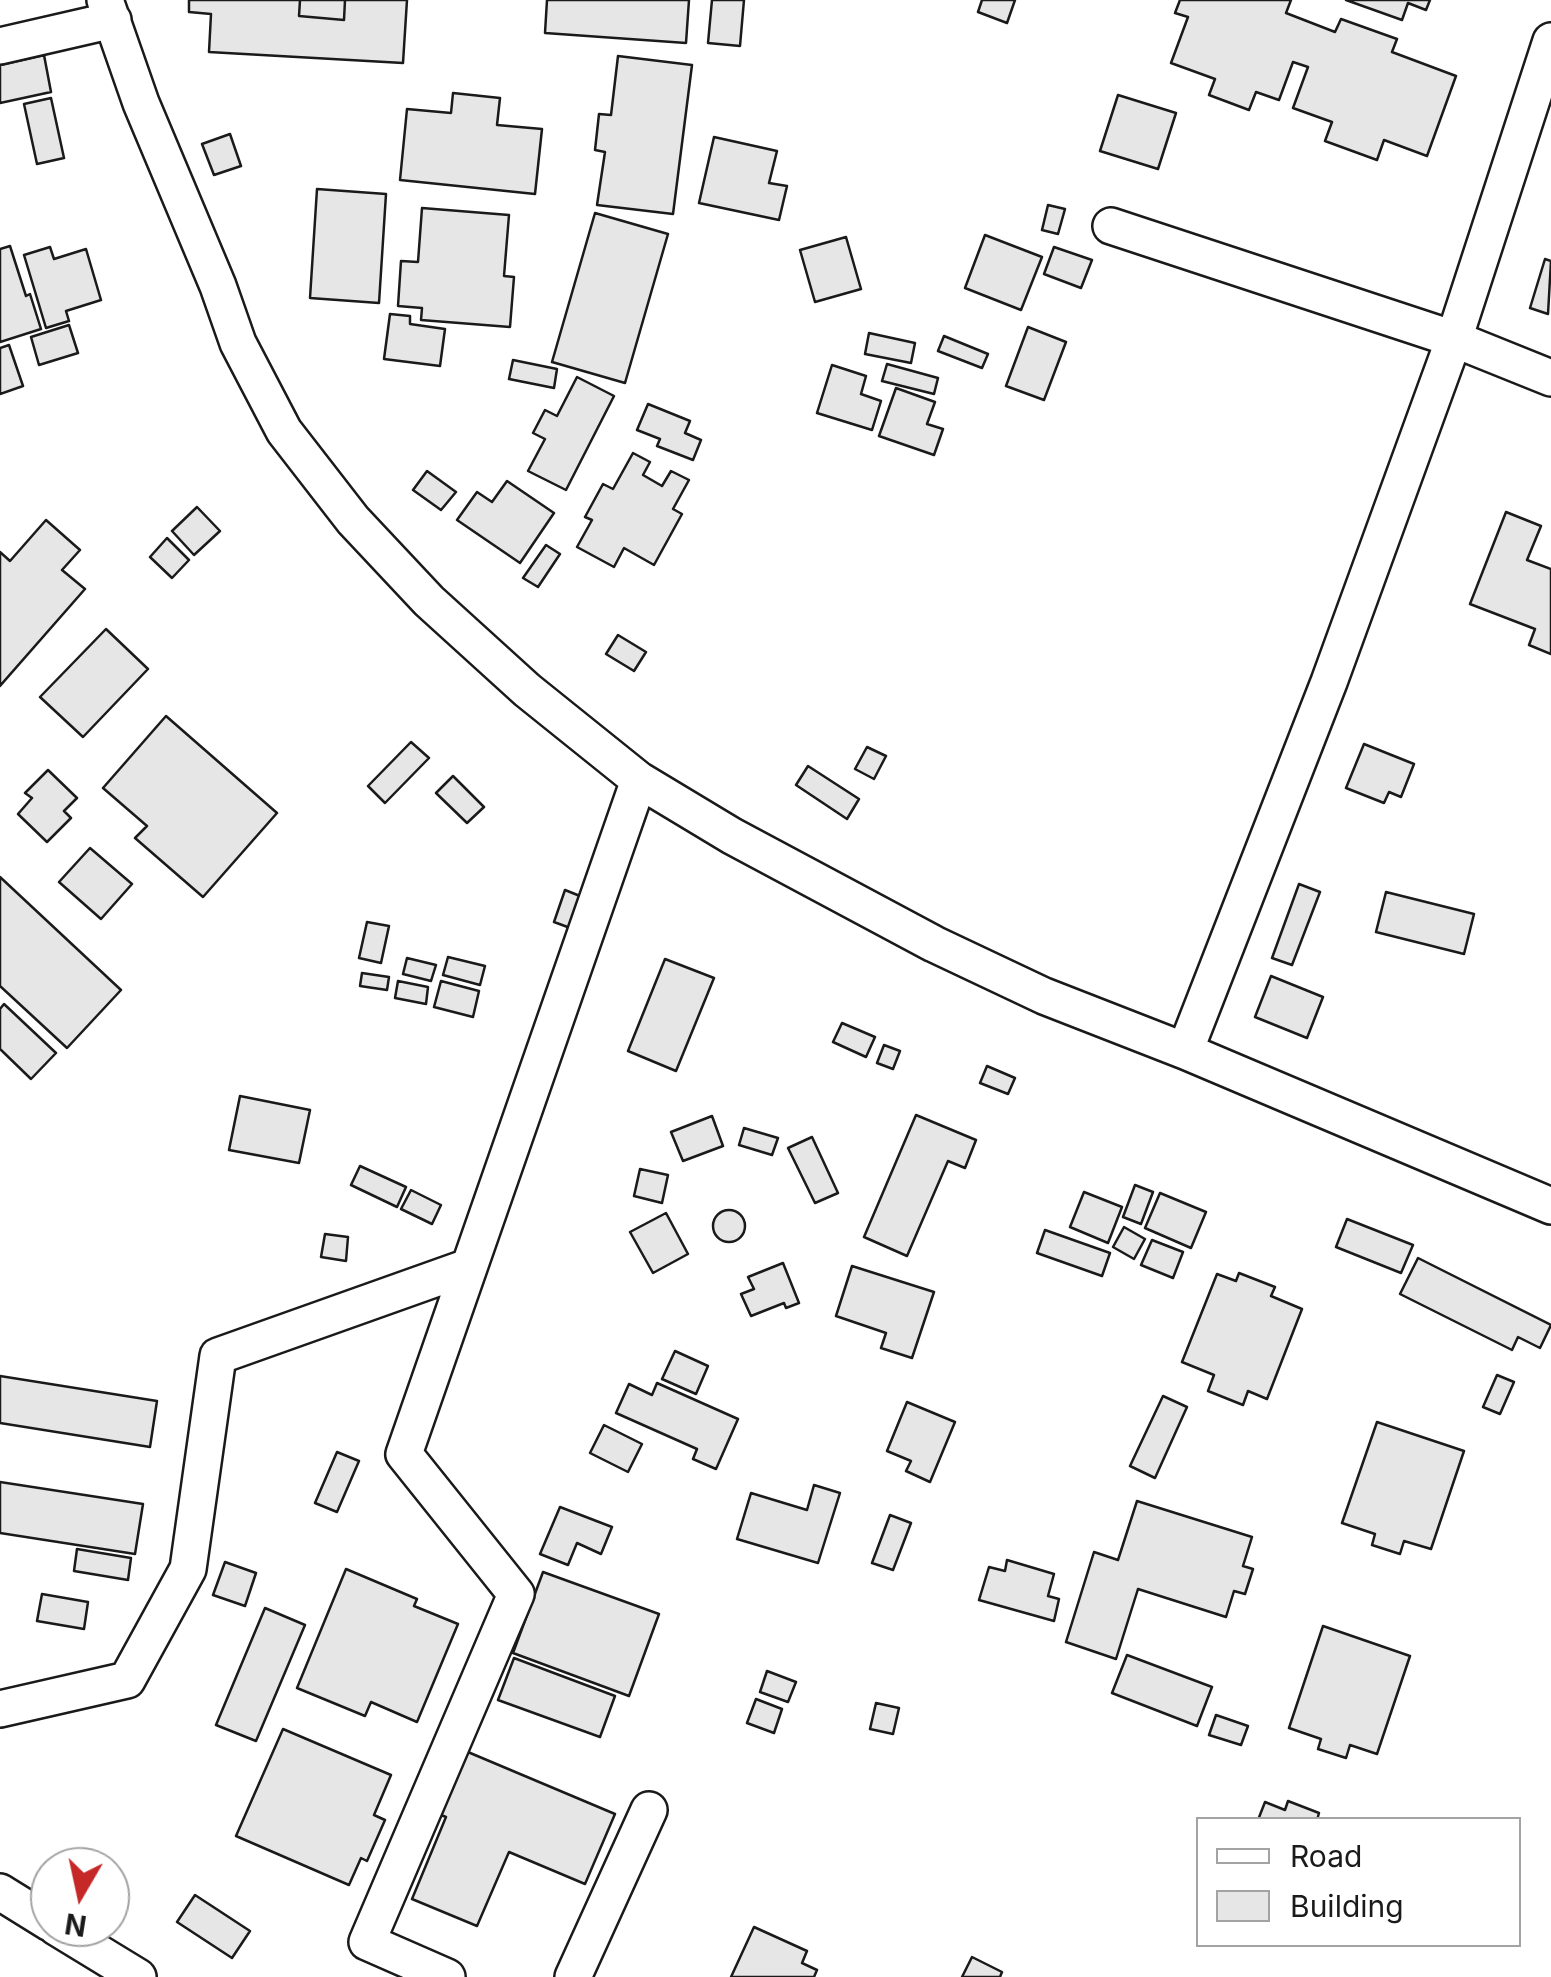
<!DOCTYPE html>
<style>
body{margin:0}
#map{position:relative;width:1551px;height:1977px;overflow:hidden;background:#fff;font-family:Inter,sans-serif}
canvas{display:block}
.legend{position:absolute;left:1196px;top:1817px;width:325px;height:130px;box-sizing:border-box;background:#fff;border:2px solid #a3a3a3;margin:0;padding:12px 18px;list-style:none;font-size:30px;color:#1a1a1a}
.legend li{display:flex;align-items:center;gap:20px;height:50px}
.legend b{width:50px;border:2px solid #a3a3a3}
.north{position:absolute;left:30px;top:1847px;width:100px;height:100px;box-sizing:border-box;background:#fff;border:2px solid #a3a3a3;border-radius:50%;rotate:189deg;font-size:28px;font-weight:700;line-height:40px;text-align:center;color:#1a1a1a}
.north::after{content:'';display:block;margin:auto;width:35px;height:45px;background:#c62828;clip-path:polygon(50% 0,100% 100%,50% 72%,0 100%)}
</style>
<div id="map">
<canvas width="1551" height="1977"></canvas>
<ul class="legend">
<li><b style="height:12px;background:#fff"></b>Road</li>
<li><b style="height:28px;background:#e6e6e6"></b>Building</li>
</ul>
<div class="north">N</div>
</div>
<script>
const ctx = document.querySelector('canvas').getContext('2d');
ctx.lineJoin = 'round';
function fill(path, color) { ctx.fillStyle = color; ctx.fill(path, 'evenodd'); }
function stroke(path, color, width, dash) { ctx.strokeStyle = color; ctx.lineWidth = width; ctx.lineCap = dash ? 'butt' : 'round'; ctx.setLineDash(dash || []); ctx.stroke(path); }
const building = new Path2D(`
 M189,0H300L299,16L344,20L345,0H407L403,63L209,52L211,14L189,12Z
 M300,0H345L344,20L299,16Z
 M547,0H689L686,43L545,33Z
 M712,0H744L740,46L708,43Z
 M982,0H1015L1007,23L978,12Z
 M1180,0H1291L1286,13L1335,32L1341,19L1397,39L1392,52L1456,76L1427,156L1384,140L1377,160L1325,141L1332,122L1293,108L1308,67L1293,62L1279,100L1256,92L1249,110L1209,95L1215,79L1171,63L1188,17L1175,13Z
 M1346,0H1430L1426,10L1408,3L1402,20Z
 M44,55L51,92L0,103V65Z
 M618,56L692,65L673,214L597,205L605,152L595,150L599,114L611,115Z
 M453,93L500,98L497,125L542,129L535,194L400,180L407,109L451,113Z
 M1118,95L1176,113L1158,169L1100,151Z
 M51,98L64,158L37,164L24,104Z
 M230,134L241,166L214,175L202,144Z
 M714,137L777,151L769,183L787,186L779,220L699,203Z
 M317,189L386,194L379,303L310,298Z
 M1048,205L1065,209L1058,234L1042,230Z
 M422,208L509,215L504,276L514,277L510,327L421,320L422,308L398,306L401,261L418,262Z
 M595,213L668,234L625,383L552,362Z
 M985,235L1042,257L1021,310L965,288Z
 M846,237L861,289L815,302L800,250Z
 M10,246L26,296L30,294L41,329L0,342V249Z
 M50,247L54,259L86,249L101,300L66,311L69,321L46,328L24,255Z
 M1054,247L1092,260L1081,288L1044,274Z
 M1545,259L1551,261L1548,314L1530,308Z
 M390,314L410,316V324L445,329L440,366L384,359Z
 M69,325L78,353L39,365L31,337Z
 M1028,327L1066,342L1044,400L1006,386Z
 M869,333L915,343L911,363L865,354Z
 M944,336L988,354L982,368L938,351Z
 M9,345L23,386L0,394V348Z
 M513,360L557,369L554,388L509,379Z
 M887,364L938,378L934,394L882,381Z
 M832,365L866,376L861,394L881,401L872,430L817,413Z
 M577,377L614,396L566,490L528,471L545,439L533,433L545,410L557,416Z
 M896,388L935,402L927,424L943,429L934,455L879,436Z
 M648,404L690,421L685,433L701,440L693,460L657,446L660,439L637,430Z
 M633,453L650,462L643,475L662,486L671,471L689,480L673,509L682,514L654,565L624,548L614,567L577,547L592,520L585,517L603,484L613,489Z
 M427,471L456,492L441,510L413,490Z
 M507,481L554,513L520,563L457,520L477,492L492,502Z
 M197,507L220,531L194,555L172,531Z
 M1506,512L1541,526L1527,560L1551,569V654L1529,645L1535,629L1470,604Z
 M46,520L80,550L62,570L85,589L0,686V552L10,561Z
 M167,538L189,560L172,578L150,557Z
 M546,545L560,554L538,587L523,578Z
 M106,629L148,669L83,737L40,697Z
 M618,635L646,652L634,671L606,654Z
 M166,716L277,813L203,897L135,838L147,826L103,788Z
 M411,742L429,758L385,803L368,786Z
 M1364,744L1414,764L1401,797L1389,792L1384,803L1346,788Z
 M867,747L886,756L874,779L855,769Z
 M808,766L859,799L847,819L796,785Z
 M48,770L77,798L64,811L71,818L47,842L18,814L32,798L25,793Z
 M453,776L484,807L467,823L436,793Z
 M90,848L132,884L101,919L59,882Z
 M0,877L121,990L67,1048L0,986Z
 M1299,884L1320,892L1292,965L1272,958Z
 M565,890L585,898L573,929L554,922Z
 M1386,892L1474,914L1464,954L1376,932Z
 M367,922L389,926L381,963L359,958Z
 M448,957L485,966L480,985L443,975Z
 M407,958L436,965L431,981L403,974Z
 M665,959L714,978L676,1071L628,1051Z
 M362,973L389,977L387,990L360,986Z
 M1271,976L1323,997L1307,1038L1255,1017Z
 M398,981L428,987L426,1004L395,998Z
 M441,981L479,991L473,1017L434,1007Z
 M4,1004L56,1053L31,1079L0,1049V1009Z
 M842,1023L875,1037L866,1057L833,1042Z
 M884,1045L900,1051L893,1069L877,1063Z
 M987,1066L1015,1078L1008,1094L980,1083Z
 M240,1096L310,1110L299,1163L229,1150Z
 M916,1115L976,1140L965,1168L948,1161L907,1256L864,1237Z
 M712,1116L723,1146L683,1161L671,1132Z
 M744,1128L778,1138L772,1155L739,1145Z
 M812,1137L838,1193L815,1203L788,1148Z
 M360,1166L406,1187L397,1207L351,1185Z
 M640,1169L668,1175L662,1203L634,1196Z
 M1135,1185L1153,1192L1141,1224L1123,1217Z
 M411,1190L441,1205L432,1224L401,1209Z
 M1084,1192L1122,1207L1108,1243L1070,1227Z
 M1160,1193L1206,1212L1191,1248L1145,1228Z
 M713 1226a16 16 0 1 1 32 0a16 16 0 1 1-32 0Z
 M666,1213L688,1254L653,1273L630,1232Z
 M1347,1219L1413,1245L1401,1273L1336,1247Z
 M1124,1227L1145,1239L1134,1259L1113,1247Z
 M1045,1230L1110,1253L1102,1276L1037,1253Z
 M325,1234L348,1237L346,1261L321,1257Z
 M1152,1240L1183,1252L1173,1278L1141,1265Z
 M1418,1258L1551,1325L1540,1348L1518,1337L1512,1350L1400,1294Z
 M783,1263L799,1303L786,1308L784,1303L751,1316L741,1294L754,1289L748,1277Z
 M852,1266L934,1292L912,1358L881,1348L886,1333L836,1316Z
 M1239,1273L1275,1287L1271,1296L1302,1309L1267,1399L1248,1391L1243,1405L1208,1391L1214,1375L1182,1362L1217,1274L1236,1281Z
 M675,1351L708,1366L696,1394L662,1379Z
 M1497,1375L1514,1382L1500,1414L1483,1407Z
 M0,1376L157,1401L150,1447L0,1423Z
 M657,1383L738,1419L716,1469L693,1459L697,1449L616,1413L629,1384L652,1395Z
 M1163,1396L1187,1407L1155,1478L1130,1466Z
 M907,1402L955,1422L930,1482L906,1471L911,1461L887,1451Z
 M1377,1422L1464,1451L1431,1549L1404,1541L1400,1554L1372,1545L1375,1534L1342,1523Z
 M604,1425L642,1444L628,1472L590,1453Z
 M337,1452L359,1461L337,1512L315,1503Z
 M0,1482L143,1504L135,1554L0,1533Z
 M814,1485L840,1493L818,1563L737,1539L751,1493L807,1510Z
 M1137,1501L1252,1537L1243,1566L1253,1569L1245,1594L1234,1591L1226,1617L1138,1589L1116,1659L1066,1642L1094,1552L1118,1560Z
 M560,1507L612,1527L601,1554L577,1543L568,1565L540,1554Z
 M890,1515L911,1523L893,1570L872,1563Z
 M77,1549L131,1558L128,1580L74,1571Z
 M1007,1560L1054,1574L1048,1596L1059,1599L1054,1621L979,1600L989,1567L1005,1571Z
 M225,1562L256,1573L245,1606L213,1595Z
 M346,1569L417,1599L414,1606L458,1624L417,1722L371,1702L365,1716L297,1688Z
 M543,1572L659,1614L629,1696L513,1653Z
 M42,1594L88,1602L84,1629L37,1621Z
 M265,1608L305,1625L256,1741L216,1725Z
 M1323,1626L1410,1656L1377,1754L1350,1745L1346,1758L1318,1749L1321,1739L1289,1728Z
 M1127,1655L1212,1687L1197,1726L1112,1693Z
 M514,1658L615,1696L600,1737L498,1700Z
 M767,1671L796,1682L788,1702L760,1692Z
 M756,1699L782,1709L774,1733L747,1723Z
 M876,1703L899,1708L893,1734L870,1729Z
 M1216,1715L1248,1726L1241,1745L1209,1735Z
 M283,1729L391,1775L374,1815L385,1820L367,1861L361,1858L349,1885L236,1836Z
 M456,1747L615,1814L585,1884L509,1852L477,1926L412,1899L446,1817L428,1810Z
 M1288,1801L1319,1813L1317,1820H1258L1265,1802L1285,1810Z
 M195,1895L250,1931L232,1958L177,1922Z
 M754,1927L807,1951L802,1963L817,1970L814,1977H731Z
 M972,1957L1002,1972L1000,1977H962Z`);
fill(building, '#e6e6e6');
stroke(building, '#1a1a1a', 2.5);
const street = new Path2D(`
 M105,0L141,103L218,286L238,343L284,431L353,520L429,601L527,690L639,780L732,836L934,944L1044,996L1185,1051L1551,1206
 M0,46L113,20
 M1111,226L1454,339L1551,378
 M1185,1051L1329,682L1454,339L1551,41
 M0,1709L127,1680L188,1569L218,1356L468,1267
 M0,1892L50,1923
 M56,1927L138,1977
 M447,1977L367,1942L516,1594L404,1454L639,780
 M573,1977L649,1810`);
stroke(street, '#1a1a1a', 40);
stroke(street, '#fff', 35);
</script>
